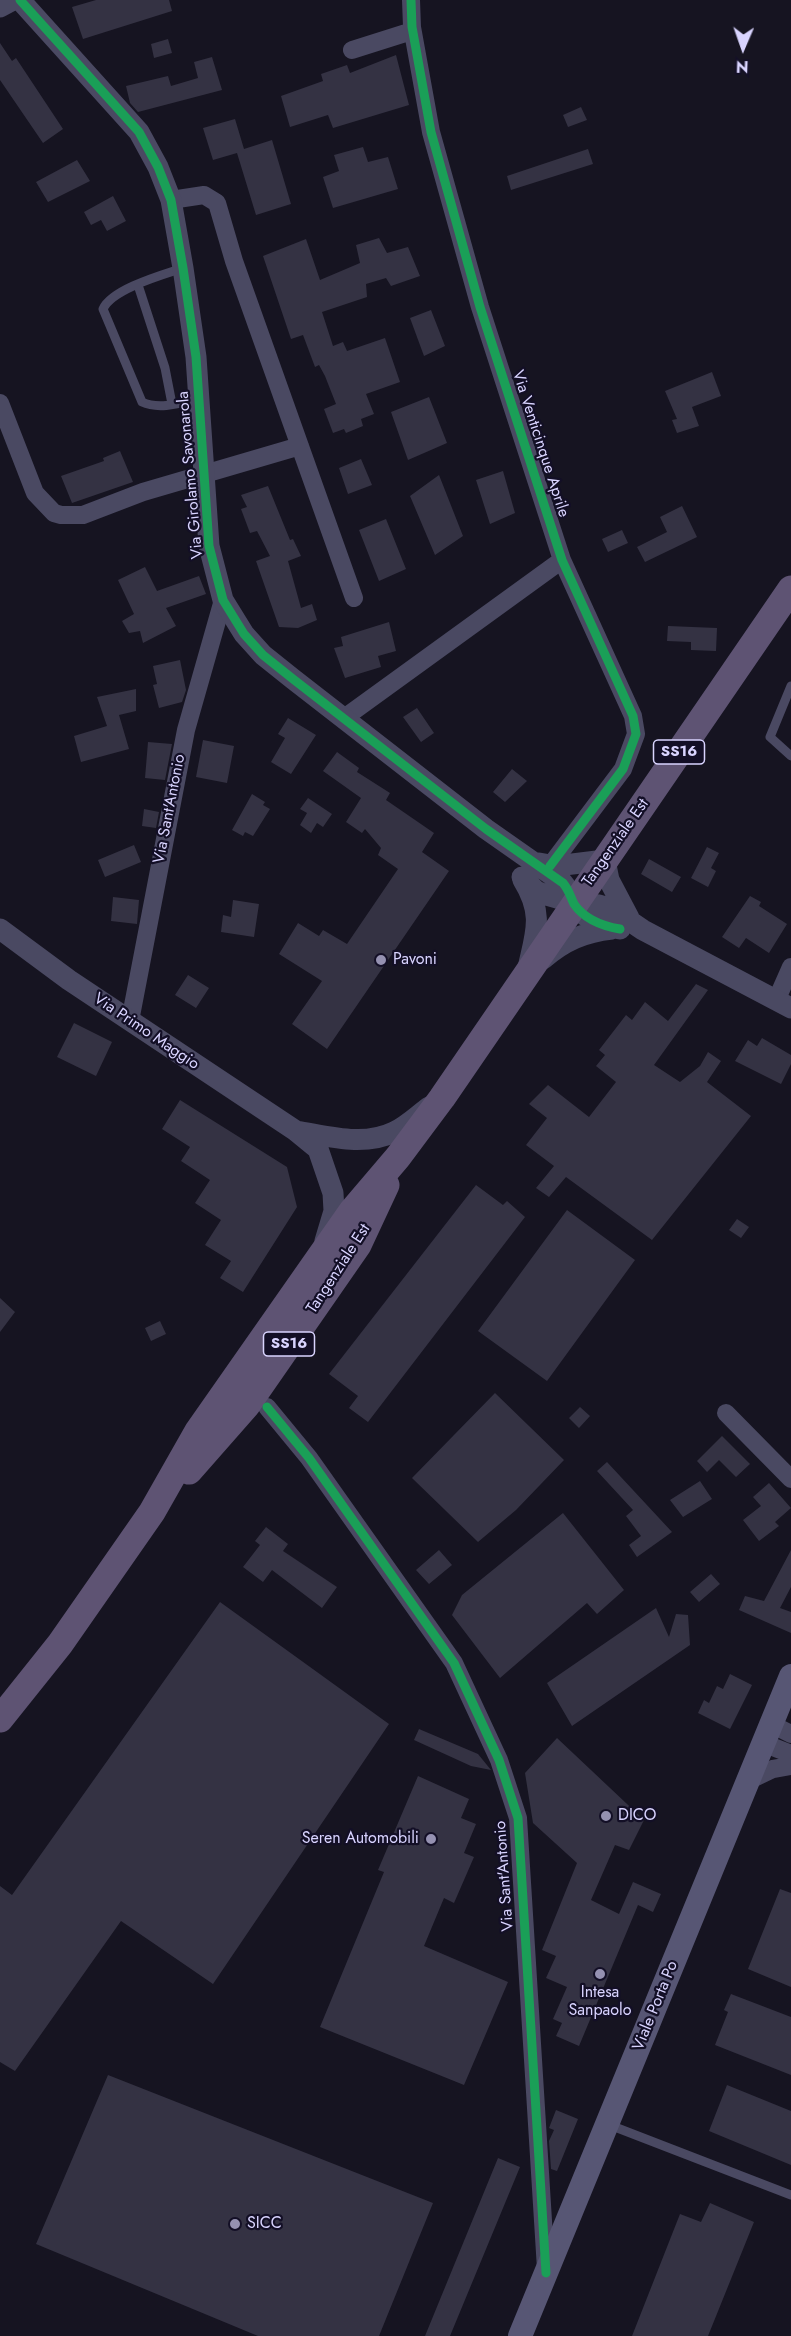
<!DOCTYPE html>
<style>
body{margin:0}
#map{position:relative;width:791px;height:2336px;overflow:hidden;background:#161421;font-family:Jost,sans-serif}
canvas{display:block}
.north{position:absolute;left:713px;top:18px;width:60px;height:60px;-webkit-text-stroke:4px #130f26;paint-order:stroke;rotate:182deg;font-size:16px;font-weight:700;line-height:24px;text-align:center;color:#d9d4ff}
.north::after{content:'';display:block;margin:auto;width:21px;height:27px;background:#d9d4ff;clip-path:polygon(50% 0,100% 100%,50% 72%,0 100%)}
</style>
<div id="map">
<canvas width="791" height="2336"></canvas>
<div class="north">N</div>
</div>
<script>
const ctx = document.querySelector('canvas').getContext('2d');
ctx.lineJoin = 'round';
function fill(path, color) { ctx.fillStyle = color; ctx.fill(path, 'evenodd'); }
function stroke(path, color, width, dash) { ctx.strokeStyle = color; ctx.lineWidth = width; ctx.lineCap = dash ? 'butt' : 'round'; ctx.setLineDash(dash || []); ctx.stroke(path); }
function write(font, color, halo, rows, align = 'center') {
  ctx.font = font + ' Jost,sans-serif'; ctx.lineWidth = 4.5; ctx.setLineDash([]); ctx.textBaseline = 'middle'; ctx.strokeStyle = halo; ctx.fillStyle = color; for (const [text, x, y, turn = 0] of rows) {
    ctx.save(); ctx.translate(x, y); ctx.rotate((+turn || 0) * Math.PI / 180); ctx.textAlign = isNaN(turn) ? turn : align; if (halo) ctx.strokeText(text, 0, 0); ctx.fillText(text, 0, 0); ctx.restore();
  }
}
fill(new Path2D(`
 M96,0H169L172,11L83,39L72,7Z
 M168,39L172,53L154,58L151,44Z
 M0,43L12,61L16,58L63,129L43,143L0,80Z
 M396,55L409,105L333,128L328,115L290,127L281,96L323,81L321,74L347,65L350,73Z
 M212,57L222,90L138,112L130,103L126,86L168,76L171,86L198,78L194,62Z
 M581,107L587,120L568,127L563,115Z
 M235,119L244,149L272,140L291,204L256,215L237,153L213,160L203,128Z
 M363,147L368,162L388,157L398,189L333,208L323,177L339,171L334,155Z
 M588,149L593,164L511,190L507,176Z
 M77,160L90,181L48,202L36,182Z
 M113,196L126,221L107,231L101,220L91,225L84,212Z
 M379,238L387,253L408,247L420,276L391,286L386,278L366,284L367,297L322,312L333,346L343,342L347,351L385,338L400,382L366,394L374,414L361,419L363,426L346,433L344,429L333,433L324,409L336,404L325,376L319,365L315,367L303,335L291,339L263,256L306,239L320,280L360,263L356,245Z
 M431,310L445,346L424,356L410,318Z
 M712,372L721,396L692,407L699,426L677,433L672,420L677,419L665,391Z
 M429,397L447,443L408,460L391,412Z
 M120,451L133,482L72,503L61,476L104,461L103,458Z
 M361,459L372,485L348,494L339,468Z
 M503,471L515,513L490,524L476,480Z
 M439,475L463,536L435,555L410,496Z
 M268,486L290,540L293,539L301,556L288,561L301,608L312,604L317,620L298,628L279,627L256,561L270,556L257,531L250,533L241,509L247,507L241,495Z
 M682,506L697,537L645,562L637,547L667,532L660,517Z
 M386,519L406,569L379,581L359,530Z
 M622,530L628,543L608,552L602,539Z
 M145,567L157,591L199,576L206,594L166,608L176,626L143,643L140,631L129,633L122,621L134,614L118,580Z
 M389,622L396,651L378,656L381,667L345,678L334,648L343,646L341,637Z
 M668,626L717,628L716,651L691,650V642L667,641Z
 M180,660L186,690L182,702L159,708L153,685L157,684L153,666Z
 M136,689V711L119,715L129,749L81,762L74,736L107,726L97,697Z
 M417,708L434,733L421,742L403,717Z
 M288,718L316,735L291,774L271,762L285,738L278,734Z
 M203,740L234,746L227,783L196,777Z
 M148,742L172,744L165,780L145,778Z
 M337,752L359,768L357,772L390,793L386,800L434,833L422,852L449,871L327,1049L292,1024L322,981L279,954L298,923L319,936L323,930L347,944L398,869L378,855L381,848L365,829L362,833L346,822L361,798L323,771Z
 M512,769L527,781L505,802L493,792Z
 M252,794L265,802L263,805L270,809L253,836L245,832L243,836L232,830Z
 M308,798L332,814L323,827L317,823L311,833L300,825L307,813L300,809Z
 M144,809L159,812L156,828L142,826Z
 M134,845L141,862L105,877L98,860Z
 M707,847L719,853L711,868L716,871L708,887L691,878Z
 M649,859L681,877L672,892L641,874Z
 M750,896L761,902L759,906L787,924L769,953L746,938L739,948L722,937Z
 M113,897L139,900L137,924L111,921Z
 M233,900L259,904L254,937L221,932L223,915L231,917Z
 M188,975L209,988L196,1008L175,995Z
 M696,984L708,990L654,1065L680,1082L700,1066L708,1052L721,1061L707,1082L751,1116L652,1240L566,1177L549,1197L536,1188L554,1166L526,1145L547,1118L529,1104L548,1085L589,1117L616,1082L596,1066L605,1055L599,1050L626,1015L632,1020L645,1002L668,1021Z
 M74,1023L112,1042L96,1076L57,1057Z
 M762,1038L791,1055V1064L781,1084L735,1061L748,1040L757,1046Z
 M180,1100L287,1167L297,1207L243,1292L220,1278L231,1261L205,1245L221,1220L195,1203L210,1180L181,1161L190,1147L162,1129Z
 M476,1185L503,1205L507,1201L525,1217L368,1422L349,1408L358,1396L329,1374Z
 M567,1210L635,1260L547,1381L478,1331Z
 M737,1219L749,1227L741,1238L729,1230Z
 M0,1298L15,1312L0,1332Z
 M160,1321L166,1334L151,1341L145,1328Z
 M495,1393L564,1460L516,1510L478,1542L412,1478Z
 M580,1407L590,1416L579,1428L569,1418Z
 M722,1436L750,1464L736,1477L719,1460L707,1472L697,1461Z
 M607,1462L672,1532L637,1557L629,1545L641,1536L626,1516L633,1510L597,1471Z
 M700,1481L712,1499L683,1517L670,1500Z
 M769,1483L791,1508L775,1522L779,1526L759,1541L743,1520L761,1506L753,1497Z
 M563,1513L624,1590L597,1614L587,1603L500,1678L452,1615L462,1595Z
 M266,1527L288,1544L283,1551L337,1587L322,1608L272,1570L263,1582L243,1567L260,1545L255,1541Z
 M439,1550L452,1565L429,1584L416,1570Z
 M791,1550V1587L780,1608L791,1612V1633L739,1610L745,1596L764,1601Z
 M711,1574L720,1584L699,1602L690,1592Z
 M220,1602L389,1724L213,1984L121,1921L15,2071L0,2062V1886L12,1895Z
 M656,1608L669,1637L676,1614L688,1615L690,1645L572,1726L547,1683Z
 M730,1674L752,1685L730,1729L698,1713L704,1700L709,1703L717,1686L723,1689Z
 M419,1729L478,1754L491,1770L471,1766L414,1740Z
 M557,1738L644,1820L629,1850L615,1845L591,1900L619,1914L633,1882L661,1894L653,1912L638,1905L579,2046L556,2036L562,2023L553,2019L567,1987L546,1978L556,1956L542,1950L577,1863L533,1823L525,1773Z
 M418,1776L469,1799L461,1818L476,1824L464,1853L474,1857L454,1903L444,1898L424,1946L508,1982L464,2085L320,2027L384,1872L378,1870Z
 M780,1889L791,1893V1987L748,1969Z
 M731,1994L791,2017V2075L715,2045L728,2012L724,2010Z
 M108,2075L433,2203L379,2336H258L36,2244Z
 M727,2085L791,2111V2165L709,2131Z
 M556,2110L578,2119L557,2171L551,2169L549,2141L554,2130L549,2128Z
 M498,2158L520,2167L450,2336H425Z
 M710,2203L754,2222L708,2336H632L680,2214L701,2222Z`), '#343243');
stroke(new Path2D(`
 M183,268C162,275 112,289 103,309L142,402C159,410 181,403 199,399
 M138,285L165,368L172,404
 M791,686L770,737L791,756
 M607,2124L791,2195`), '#4a4962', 9);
stroke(new Path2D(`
 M411,0L412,27L431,132L480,307L562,560L633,716L636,734L623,769L550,866
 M352,50L412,31
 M171,200L204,195L217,203L234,261L354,598
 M0,403L35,493L54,513L61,515H83L143,492L300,446
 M344,718L562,560
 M776,1001L791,967
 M130,1021L186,730L223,600
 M267,1407L309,1458L454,1663L499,1760L518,1818L546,2269
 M726,1413L791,1479
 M771,1724L791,1734
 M763,1743L791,1754
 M748,1781L773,1769L791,1766`), '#4a4962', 18);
stroke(new Path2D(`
 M20,0L139,132L158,167L171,200L183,268L196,357L209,546L223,600L244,634L263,655L293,679L486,829L563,883C569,890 570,896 574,904C585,920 602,926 620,929
 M0,7L13,0
 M539,863L556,866L605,860L609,880L629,918
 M522,877L536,891L546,895L574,903L599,905L612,909L643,930L791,1008
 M523,880C544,914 536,932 528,968
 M0,929L69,980L296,1131L318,1149L333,1193L334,1211L325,1241
 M543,959C564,941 584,932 612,929
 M296,1131C328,1136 363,1147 394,1132C407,1126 418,1115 429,1107`), '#4a4962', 21);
stroke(new Path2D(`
 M520,2336L791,1676`), '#575674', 24);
stroke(new Path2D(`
 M189,1471L247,1405L358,1245L386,1185
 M0,1719L60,1644L152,1512L198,1431L352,1211L398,1157L442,1098L791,589`), '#5e5373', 27);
stroke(new Path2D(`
 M20,0L139,132L158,167L171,200L183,268L196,357L209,546L223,600L244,634L263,655L293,679L486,829L563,883C569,890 570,896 574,904C585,920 602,926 620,929
 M411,0L412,27L431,132L480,307L562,560L633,716L636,734L623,769L550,866
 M267,1407L309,1458L454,1663L499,1760L518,1818L546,2273`), '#1a9f57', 9);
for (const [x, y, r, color] of [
 [381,960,6,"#9591b1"],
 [606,1816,6,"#9591b1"],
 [431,1839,6,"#9591b1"],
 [600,1974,6,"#9591b1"],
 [235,2224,6,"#9591b1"]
]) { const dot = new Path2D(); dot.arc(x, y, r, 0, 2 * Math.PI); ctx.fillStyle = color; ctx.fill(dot); stroke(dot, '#130f26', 2); }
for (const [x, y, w] of [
 [679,752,51],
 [289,1344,51]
]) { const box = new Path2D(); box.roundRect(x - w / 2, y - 12, w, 24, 4.5); ctx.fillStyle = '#130f26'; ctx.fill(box); stroke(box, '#d9d4ff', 1.5); }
write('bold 15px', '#d9d4ff', null, [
 ["SS16",679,752],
 ["SS16",289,1344]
]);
write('16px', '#d9d4ff', '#130f26', [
 ["Via Venticinque Aprile",540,444,72],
 ["Via Girolamo Savonarola",191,475,-95],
 ["Via Sant'Antonio",170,809,-79],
 ["Tangenziale Est",616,843,-55],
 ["Via Primo Maggio",146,1032,34],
 ["Tangenziale Est",339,1269,-57],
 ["Via Sant'Antonio",505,1876,-94],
 ["Viale Porta Po",656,2006,-68]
]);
write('16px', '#d9d4ff', '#130f26', [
 ["Pavoni",393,960],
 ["DICO",618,1816],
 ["Seren Automobili",419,1839,"right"],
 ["Intesa",600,1993,"center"],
 ["Sanpaolo",600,2011,"center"],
 ["SICC",247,2224]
], 'left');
</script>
